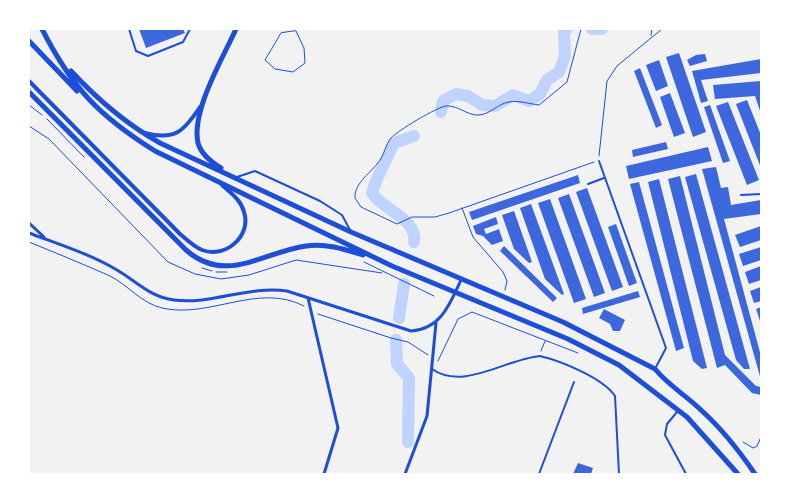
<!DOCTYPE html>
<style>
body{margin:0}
#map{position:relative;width:790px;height:503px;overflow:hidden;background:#f2f2f2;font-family:Commissioner,sans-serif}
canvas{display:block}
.frame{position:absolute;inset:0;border:30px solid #fff;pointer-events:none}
</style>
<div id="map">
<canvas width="790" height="503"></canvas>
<div class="frame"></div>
</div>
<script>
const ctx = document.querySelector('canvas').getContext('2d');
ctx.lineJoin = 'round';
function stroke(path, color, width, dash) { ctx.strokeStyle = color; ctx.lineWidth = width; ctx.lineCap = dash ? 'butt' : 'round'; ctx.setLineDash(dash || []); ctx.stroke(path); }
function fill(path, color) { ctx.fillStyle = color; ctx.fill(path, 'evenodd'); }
stroke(new Path2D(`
 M592,29H602
 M441,112L443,101L456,94L468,96L482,105L495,106L513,95L529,101L540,94L547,80L559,72L565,56L564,31L567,29
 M414,242C418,219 383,210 372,193C377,175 387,160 394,143L414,136
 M399,318L404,284
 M396,340L397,364L409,378L408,442`), '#bfd3fe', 12);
fill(new Path2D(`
 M139,29H183L185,33L146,48Z
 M679,53L706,132L693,137L666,57Z
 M705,54L707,61L690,66L687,60L696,55Z
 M761,59V73L701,80L708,101L701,103L692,71Z
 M659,60L668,86L656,91L646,65Z
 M640,68L662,125L656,128L634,71Z
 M761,81V114L755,96L715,99L713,85Z
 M670,93L685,133L674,137L660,97Z
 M747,100L761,135V168L736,104Z
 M728,102L759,180L747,185L716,106Z
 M710,105L730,161L723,163L704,107Z
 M666,142L668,149L633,157L632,150Z
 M708,147L712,161L629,179L626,166Z
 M716,167L721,188L728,187L731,205L761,200V214L724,219L761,356V380L702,169Z
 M696,174L750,369H744L736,360L685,177Z
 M578,175L580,183L472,220L469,212Z
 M680,176L725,355L756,386L761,387V395L752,393L725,365L717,368L668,179Z
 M659,179L707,368L702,369L693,361L648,182Z
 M639,182L684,348L676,351L630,184Z
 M587,188L623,287L612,291L576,192Z
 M569,194L605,293L594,297L558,198Z
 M550,199L586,299L574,303L538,203Z
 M531,204L564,294L562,295L545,279L520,208Z
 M514,211L532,262L529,263L514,249L502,215Z
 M496,217L498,224L484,229L486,234L499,229L503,241L492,245L483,236L476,234L473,226Z
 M616,224L637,283L629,286L608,227Z
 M761,226V240L740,247L735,235Z
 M504,246L557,298L553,302L500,251Z
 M761,247V260L743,266L739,254Z
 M761,266V280L749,284L745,272Z
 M761,287V301L754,303L750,291Z
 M638,291L640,297L583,314L582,308Z
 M761,307V324L756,309Z
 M604,309L625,320L620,331H613L610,324L599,318Z
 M578,463L593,468L591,474H573Z`), '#3d67dc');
stroke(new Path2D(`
 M581,29L567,82L539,105C530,104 518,100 509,102C497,104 491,114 479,115C468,116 458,105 446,106C437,107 397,131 391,138C385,145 385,155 377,164C369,174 354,184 355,198L361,207L397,224L412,217H435L449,213L594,162
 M296,31L304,48L305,63L293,72L275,69L265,60L281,33Z
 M651,35L652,29
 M29,105L42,115
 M47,119L84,157
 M29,126L49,139L168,262L195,274L221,279L249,275L296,260L382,273
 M599,156L607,81L617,66L662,29
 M462,208L473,237L503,272L507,281L505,290
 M29,242C56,253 83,264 110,276C128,285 141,303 162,308C210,319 258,282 304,306
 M364,262L434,296
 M202,268L212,271
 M216,272H227
 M318,314L391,338L408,342L428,355
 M541,351L545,341
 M438,361L458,319L472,312L578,353
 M743,442L753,448L757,446L761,437`), '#1d4ed8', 1);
stroke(new Path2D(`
 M129,29L136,51L148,56L183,42L190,29
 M599,161L666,348L655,369
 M237,177L255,171L320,201L342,215L350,230
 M588,184L604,178
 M741,195L761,194
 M432,369C463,391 506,359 540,356C561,361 603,378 615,396L619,474
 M677,412L667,424L665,435L686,474
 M539,474L574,382`), '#1d4ed8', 2);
stroke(new Path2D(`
 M29,223L44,237
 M29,233C58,244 90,254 117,270C136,281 150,297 174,300C212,305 249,285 287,291L411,331C441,329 450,304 461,280
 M308,298L338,428L324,474
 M405,474L427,416L436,323`), '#1d4ed8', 3);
stroke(new Path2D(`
 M29,81L180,234C187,240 194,247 202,250C225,259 252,236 244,212C241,200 231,193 222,185
 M145,133C175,141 184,131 200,107`), '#1d4ed8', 4);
stroke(new Path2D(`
 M42,29C72,88 99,116 155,151L392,266L568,339L619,365L687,417L738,474
 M29,41L77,91
 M71,71C98,100 126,124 160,143L351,232L563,322L655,369C669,386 687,396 702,411C722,429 740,452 755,474
 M29,92L186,250C226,285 263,252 306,246C326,243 344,249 363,255
 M221,168C211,162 201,154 198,143C191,111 223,58 236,29`), '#1d4ed8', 5);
</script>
